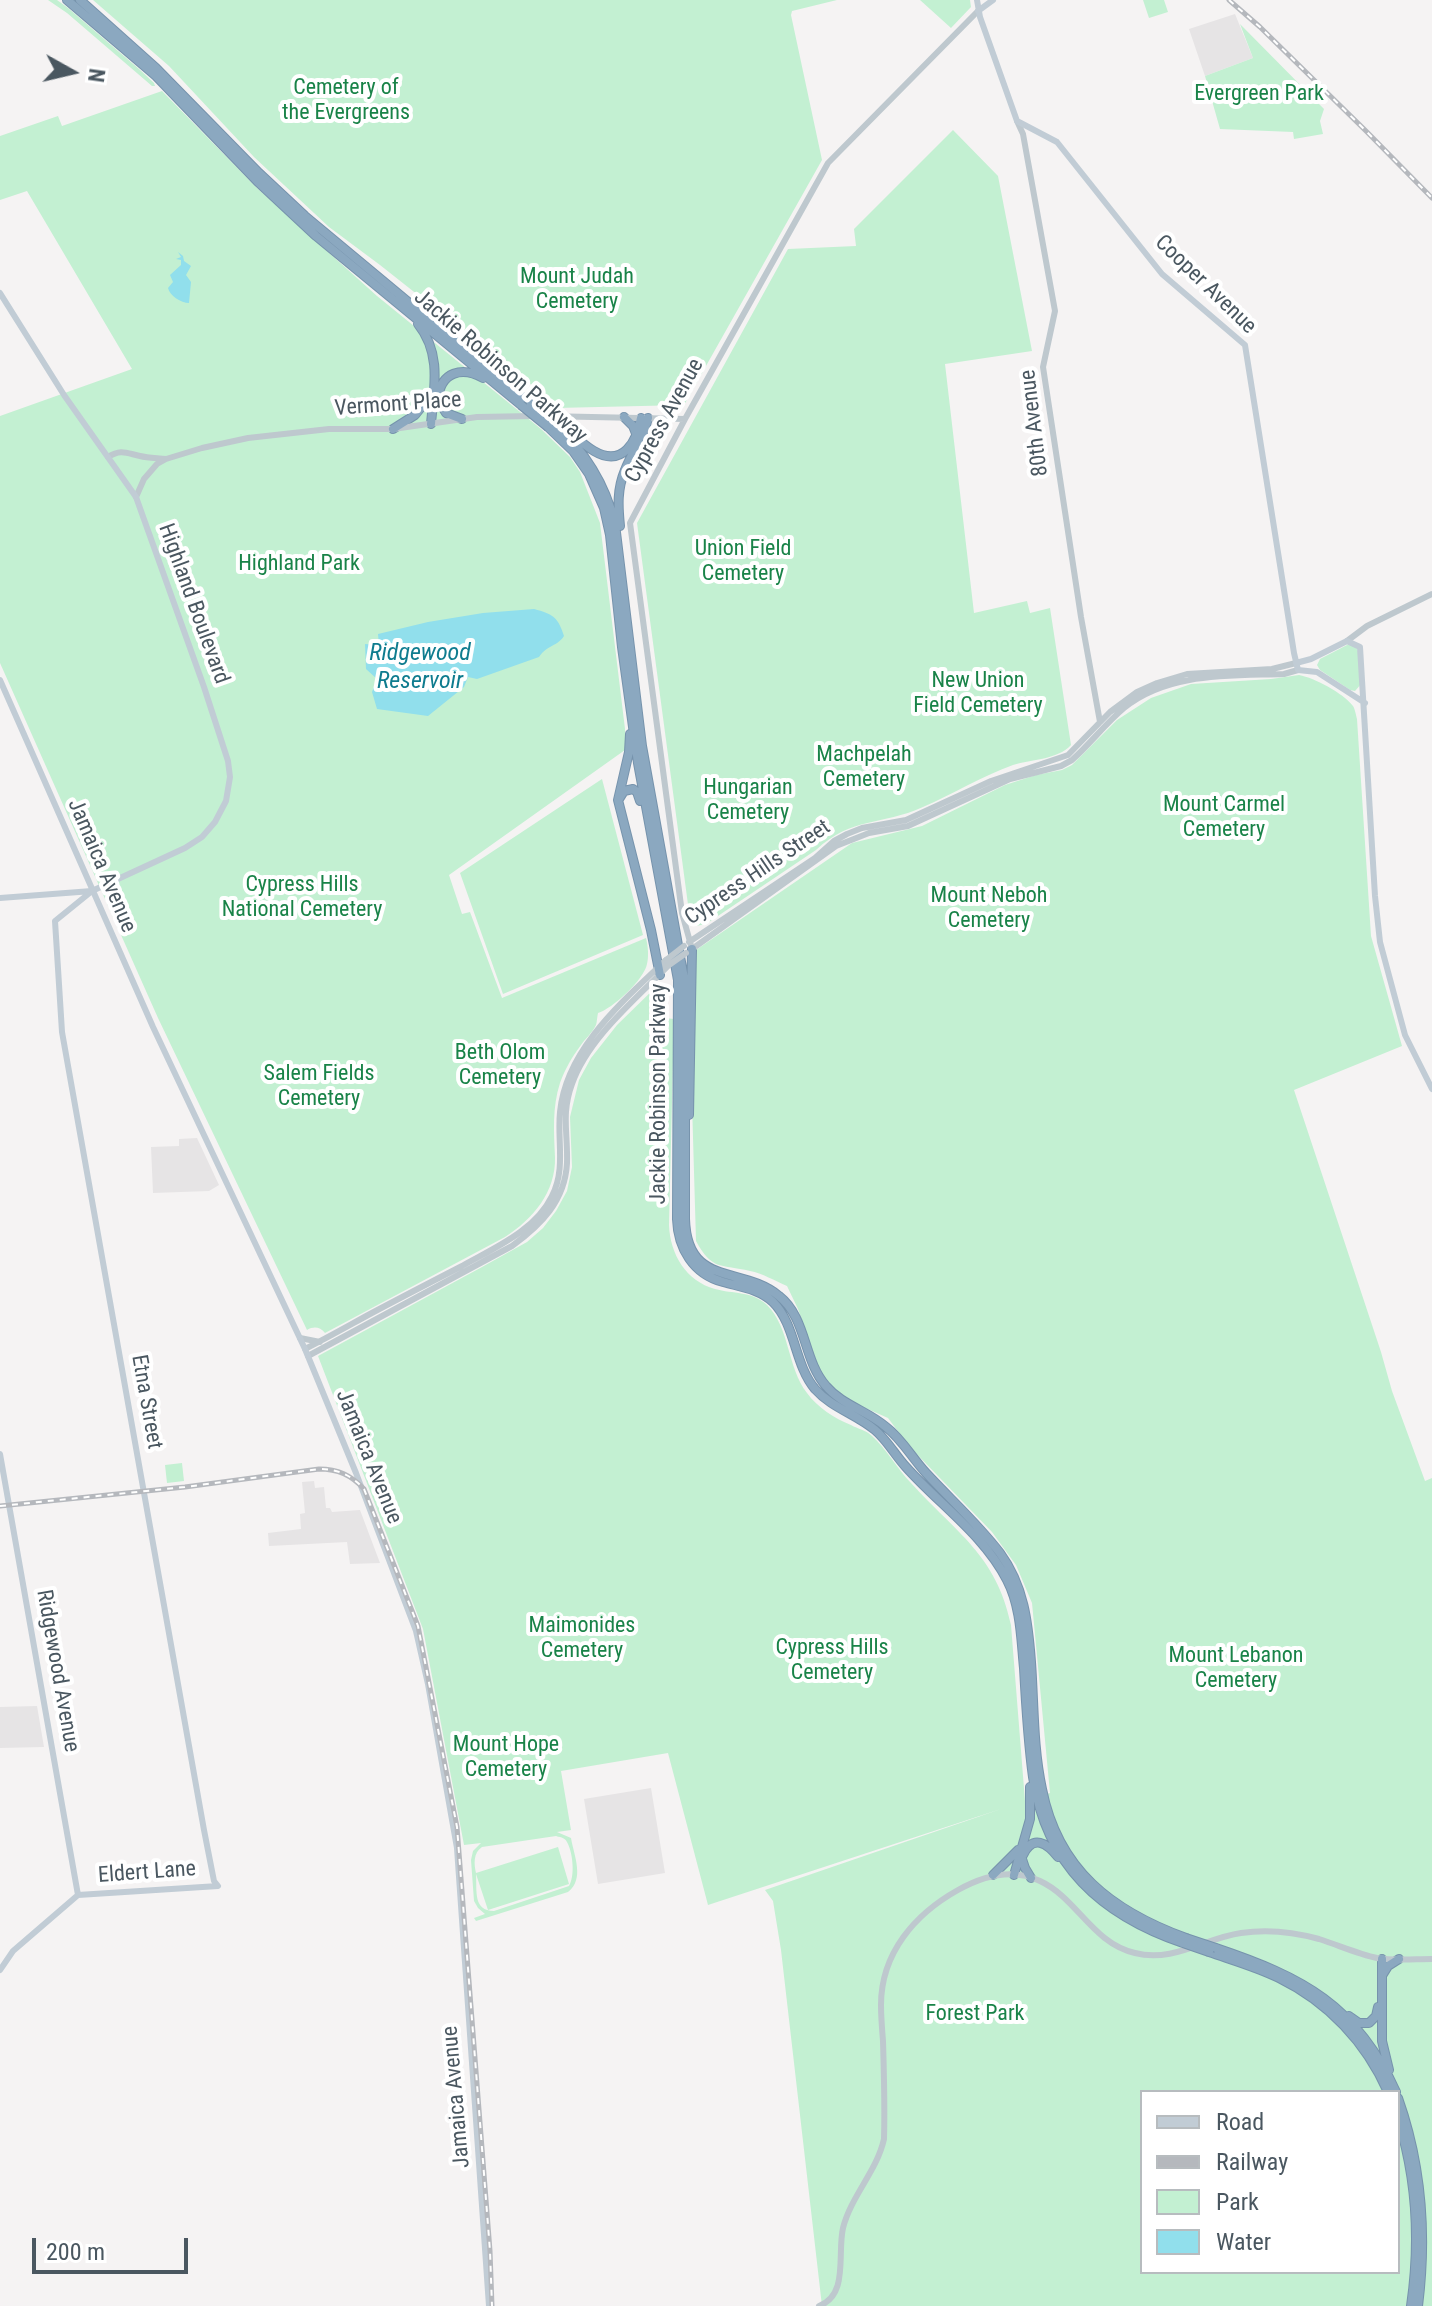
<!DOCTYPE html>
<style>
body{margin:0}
#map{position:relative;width:1432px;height:2306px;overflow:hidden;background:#f5f3f3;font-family:"Roboto Condensed",sans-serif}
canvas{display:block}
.legend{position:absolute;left:1140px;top:2090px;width:260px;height:184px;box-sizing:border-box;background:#fff;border:2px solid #b7bcbf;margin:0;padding:10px 14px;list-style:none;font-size:24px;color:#4a5760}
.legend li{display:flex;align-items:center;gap:16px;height:40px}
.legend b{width:40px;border:2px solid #b7bcbf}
.north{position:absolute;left:32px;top:32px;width:80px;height:80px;-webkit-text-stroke:6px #fff;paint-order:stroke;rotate:98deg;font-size:22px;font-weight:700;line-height:32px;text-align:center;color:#4a5760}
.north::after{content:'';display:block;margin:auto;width:28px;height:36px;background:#4a5760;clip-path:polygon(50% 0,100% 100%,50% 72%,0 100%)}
.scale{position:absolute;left:32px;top:2238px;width:156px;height:36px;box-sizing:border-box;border:4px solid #4a5760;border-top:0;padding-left:10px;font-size:24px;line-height:28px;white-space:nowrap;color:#4a5760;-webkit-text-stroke:6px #fff;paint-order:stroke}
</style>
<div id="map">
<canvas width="1432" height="2306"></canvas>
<ul class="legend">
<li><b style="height:10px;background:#c1ccd5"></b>Road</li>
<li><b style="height:10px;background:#b5b8bd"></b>Railway</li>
<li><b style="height:22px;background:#c3f0d2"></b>Park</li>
<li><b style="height:22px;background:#91dfec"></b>Water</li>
</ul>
<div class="north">N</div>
<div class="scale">200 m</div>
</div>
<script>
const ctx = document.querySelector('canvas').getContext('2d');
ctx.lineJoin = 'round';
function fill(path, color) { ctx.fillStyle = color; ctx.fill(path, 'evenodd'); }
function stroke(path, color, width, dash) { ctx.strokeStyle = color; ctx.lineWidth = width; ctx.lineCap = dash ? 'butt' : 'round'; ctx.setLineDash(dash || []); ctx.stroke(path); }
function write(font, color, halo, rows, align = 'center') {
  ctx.font = font + ' "Roboto Condensed",sans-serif'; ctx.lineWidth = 8; ctx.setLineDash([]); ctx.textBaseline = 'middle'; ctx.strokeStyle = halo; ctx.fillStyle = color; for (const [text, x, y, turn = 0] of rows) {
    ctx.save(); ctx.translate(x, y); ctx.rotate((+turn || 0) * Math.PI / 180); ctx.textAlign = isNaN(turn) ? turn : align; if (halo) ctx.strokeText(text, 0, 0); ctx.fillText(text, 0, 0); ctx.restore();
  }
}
fill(new Path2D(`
 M1235,14L1253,58L1205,76L1189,29Z
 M197,1138L219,1185L209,1191L153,1193L151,1147L179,1146V1139Z
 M314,1481L315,1488L324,1487L326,1508H330L332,1512L360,1510L380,1563L350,1564L347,1542L269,1546L268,1533L301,1529L300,1514L305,1513L302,1482Z
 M37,1706L44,1747L0,1748V1707Z
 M651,1788L665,1873L598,1884L584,1799Z`), '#e6e4e5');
fill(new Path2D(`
 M48,0H57L68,8L139,69L154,83L155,86H152L67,13Z
 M93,0H837L792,11L791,15L822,160L684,405L556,408L533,386L380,265L329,227L254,157L169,66Z
 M920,0H970L971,7L951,28Z
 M1143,0H1164L1168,12L1149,18Z
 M1240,24L1324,109L1320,121L1323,134L1294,139L1293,132L1220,129L1205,76L1253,58Z
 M162,91L257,188L377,296L541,429L570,457L580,472L600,523L625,729V750L449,875L462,914L470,912L502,998L646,938C648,946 649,956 647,964C644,980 612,1009 598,1013C597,1017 597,1022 596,1025C593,1032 585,1039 581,1045C572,1057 565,1069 560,1083C552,1108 554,1132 555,1157C556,1192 533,1219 505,1237L325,1333C320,1327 314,1326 307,1330L158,1018L0,663V416L132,369L27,191L0,200V136L58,116L62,126Z
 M953,130L998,176L1032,351L945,364L974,613L1027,601L1030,613L1050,608L1071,745C1057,760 1032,759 1013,765C982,776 953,794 923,807C881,826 853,816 816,850L706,924L696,926L691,921L689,912L637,523L788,249L856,246L854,229Z
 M1349,644L1356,646L1358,651L1362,683L1355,691L1350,690L1320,670L1317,665L1320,659Z
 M1299,675C1315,678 1343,693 1353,706C1355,709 1356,715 1357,719L1371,936L1402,1046L1294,1090L1381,1352L1392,1391L1425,1481L1432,1478V2306H822L781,1950L773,1901L765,1890L1001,1809L708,1905L668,1753L561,1771L571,1830L557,1832L571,1838C574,1856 585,1879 568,1892L476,1921L474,1918L485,1914L478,1908L474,1901L471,1860L473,1851L481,1843L464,1845L423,1629L318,1356L482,1267L527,1242L543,1228L556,1211L567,1191L572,1167L570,1117L579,1080L591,1058L617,1025L659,984L665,1018L674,1019L669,1225C670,1254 686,1281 715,1289C733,1294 752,1291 767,1305C790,1328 787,1367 807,1393C818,1408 834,1418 851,1425C858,1429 866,1430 872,1436C885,1447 898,1470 911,1483C956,1533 996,1554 1011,1625L1025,1801L1050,1793L1032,1603L1016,1565L992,1532L909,1446L888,1418L852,1402L835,1389L821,1374L798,1309L787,1286C775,1281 762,1273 750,1271C721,1264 712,1271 696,1241L692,1103L696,950L852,843L922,826L1005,785L1036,775L1062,770L1072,765L1117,720L1151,698L1191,684L1271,679ZM556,1836C562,1838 565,1837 568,1844C573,1855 575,1876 569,1886L494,1911C473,1911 477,1891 476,1874L488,1910L569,1884L558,1847L476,1873C474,1864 473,1853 482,1847ZM1142,2092H1398V2272H1142Z
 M602,779L643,935L503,994L460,873Z
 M182,1463L184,1481L167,1483L165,1465Z`), '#c3f0d2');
fill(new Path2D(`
 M178,252L183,256L184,261L191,266L186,275L191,282L189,303C181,303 170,296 168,288L173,282L170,275L181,265V260L176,259L181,257Z
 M534,609C553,614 558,617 564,636C558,646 547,645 539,657L477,679L468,677L464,687L428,716L377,709L372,692L377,679L366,669L365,644L379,645L378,634L428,622L483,613Z`), '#91dfec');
const motorway = new Path2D(`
 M67,0L156,76L257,181L316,236L521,405
 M80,0L156,68L259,173L305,216L531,404
 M418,324C442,354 434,388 431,424
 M438,398C441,372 462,366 483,378
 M438,400L446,413L462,419
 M624,417L633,426L637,436
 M554,423C585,452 605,483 615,524L642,746L685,984V1219C687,1288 742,1265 779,1296C807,1318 803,1360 826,1386C842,1405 868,1411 886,1427C902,1439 912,1458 926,1473C950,1499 978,1524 1000,1553C1024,1586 1028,1622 1031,1662C1034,1704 1033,1748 1042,1789C1058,1870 1112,1911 1186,1938
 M548,427L573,451L589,474L604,508L610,535L622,647L638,763L678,980L677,1219C678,1248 693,1274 723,1282C741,1287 759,1289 773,1302C796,1325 794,1364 815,1389C832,1408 856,1414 875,1430C887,1440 895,1455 906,1467C939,1504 984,1535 1007,1580C1021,1607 1021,1638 1024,1668C1026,1705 1028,1741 1033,1777C1046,1865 1101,1915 1183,1943
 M393,429L415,415L431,395
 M569,431C577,438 585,446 594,451C623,468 637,441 641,418
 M620,526C618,506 617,489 625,470C632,452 644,437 648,418
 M630,734L629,752L618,800L651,930L660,975
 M619,799L624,791L633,789L637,792L640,801
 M689,1115L692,949
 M1023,1855C1033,1834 1047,1843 1058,1857
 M1022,1859L1025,1868L1031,1878
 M993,1875L1018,1850
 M1014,1875L1030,1819V1787
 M1216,1948C1302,1977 1357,2005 1396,2092
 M1209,1952C1232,1960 1257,1967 1279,1978C1328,2002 1366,2042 1388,2092
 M1382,1959V2041L1389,2070
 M1383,1974L1388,1966L1399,1959
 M1349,2016L1359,2023H1369L1376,2016L1378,2007
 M1398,2098C1422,2166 1427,2235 1418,2306
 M1398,2119C1417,2179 1420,2244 1411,2306`);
stroke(motorway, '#7693ac', 10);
stroke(new Path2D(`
 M1017,121L1023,134L1055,311L1043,367L1081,617L1100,722
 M545,416L685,419
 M108,457C121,449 126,453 140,456C148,458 158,458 166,459
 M136,497L144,479L157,464L166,459L202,448L248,438L329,429H393L477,417L534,416
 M1347,641L1367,626L1432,594
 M689,942L815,858L834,841L847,834L862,828L906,820L991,781L1068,755L1110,712L1137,692L1157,683L1187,674L1272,669L1296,663
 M692,949L682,913L630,523L685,419L828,163L978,11
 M692,949L836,846L869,833L908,826L1010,779L1061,766L1072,760C1090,744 1105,724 1124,708C1168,672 1230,676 1284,674L1298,670
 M300,1338L320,1342
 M305,1349C327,1338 348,1326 370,1314C400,1298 431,1282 462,1266C494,1248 535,1231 552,1196C566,1169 557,1140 560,1112C566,1049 623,1001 666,960
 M308,1356L512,1246C541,1225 565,1201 567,1163C568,1133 561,1114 572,1084C588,1038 636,999 669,965
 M819,2306C849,2295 837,2254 843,2228C851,2196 877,2171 884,2139C885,2106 884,2074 883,2041C882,2029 881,2017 881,2005C881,1953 915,1914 958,1890C983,1876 1013,1868 1040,1881C1077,1898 1092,1943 1135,1953C1173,1963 1205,1938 1241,1933C1267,1929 1294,1932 1319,1939C1338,1945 1358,1954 1377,1958C1395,1961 1414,1959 1432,1959`), '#bec8ce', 6);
stroke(new Path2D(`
 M977,0L980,17L1017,121L1057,142L1162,274L1245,345L1294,653L1298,670L1317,672L1365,703
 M978,11L993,0
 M0,293L64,395L136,497L204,687L228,761L230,777L226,801L215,822L202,837L185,848L92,891L55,921L62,1032L204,1830L214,1881L218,1886L78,1895
 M1296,663L1311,659L1347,641L1360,647L1375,896L1380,942L1405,1035L1432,1089
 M0,680L153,1027L305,1349L356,1473L416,1631L428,1684L457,1848L489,2306
 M0,898L92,891
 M0,1454L78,1895
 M0,1970L13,1951L78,1895`), '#c1ccd5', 6);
stroke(motorway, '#8ba8c0', 8);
const rail = new Path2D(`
 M1229,0L1260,27L1366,131L1432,198
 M0,1506L185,1487L319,1469C338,1469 351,1475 364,1489L418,1626L457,1827L490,2251L492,2306`);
stroke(rail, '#b5b8bd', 5);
stroke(rail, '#fff', 2, [6]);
const motorwayBridge = new Path2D(`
 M531,404L554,423
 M521,405L548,427
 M1186,1938L1216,1948
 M1183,1943L1209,1952`);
stroke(motorwayBridge, '#7693ac', 10, []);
stroke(new Path2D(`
 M666,960L684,946
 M669,965L686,953`), '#bec8ce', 6);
stroke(motorwayBridge, '#8ba8c0', 8);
write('22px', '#198348', '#fff', [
 ["Cemetery of",346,88],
 ["the Evergreens",346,113],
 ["Evergreen Park",1259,94],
 ["Mount Judah",577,277],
 ["Cemetery",577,302],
 ["Union Field",743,549],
 ["Cemetery",743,574],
 ["Highland Park",299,564],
 ["New Union",978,681],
 ["Field Cemetery",978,706],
 ["Machpelah",864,755],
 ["Cemetery",864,780],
 ["Hungarian",748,788],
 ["Cemetery",748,813],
 ["Mount Carmel",1224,805],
 ["Cemetery",1224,830],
 ["Cypress Hills",302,885],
 ["National Cemetery",302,910],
 ["Mount Neboh",989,896],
 ["Cemetery",989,921],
 ["Beth Olom",500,1053],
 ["Cemetery",500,1078],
 ["Salem Fields",319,1074],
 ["Cemetery",319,1099],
 ["Maimonides",582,1626],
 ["Cemetery",582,1651],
 ["Cypress Hills",832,1648],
 ["Cemetery",832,1673],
 ["Mount Lebanon",1236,1656],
 ["Cemetery",1236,1681],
 ["Mount Hope",506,1745],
 ["Cemetery",506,1770],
 ["Forest Park",975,2014]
]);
write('22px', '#4a5760', '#fff', [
 ["Cooper Avenue",1205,285,44],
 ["Jackie Robinson Parkway",500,367,41],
 ["Vermont Place",398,405,-4],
 ["Cypress Avenue",665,421,-61],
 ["80th Avenue",1035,423,-97],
 ["Highland Boulevard",193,604,70],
 ["Jamaica Avenue",101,866,67],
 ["Cypress Hills Street",758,873,-34],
 ["Jackie Robinson Parkway",659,1094,-90],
 ["Etna Street",146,1402,80],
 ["Jamaica Avenue",368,1457,68],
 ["Ridgewood Avenue",57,1671,80],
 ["Eldert Lane",147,1873,-4],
 ["Jamaica Avenue",457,2097,-95]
]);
write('italic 24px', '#0f7c8f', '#fff', [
 ["Ridgewood",420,654],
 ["Reservoir",420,682]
]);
</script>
